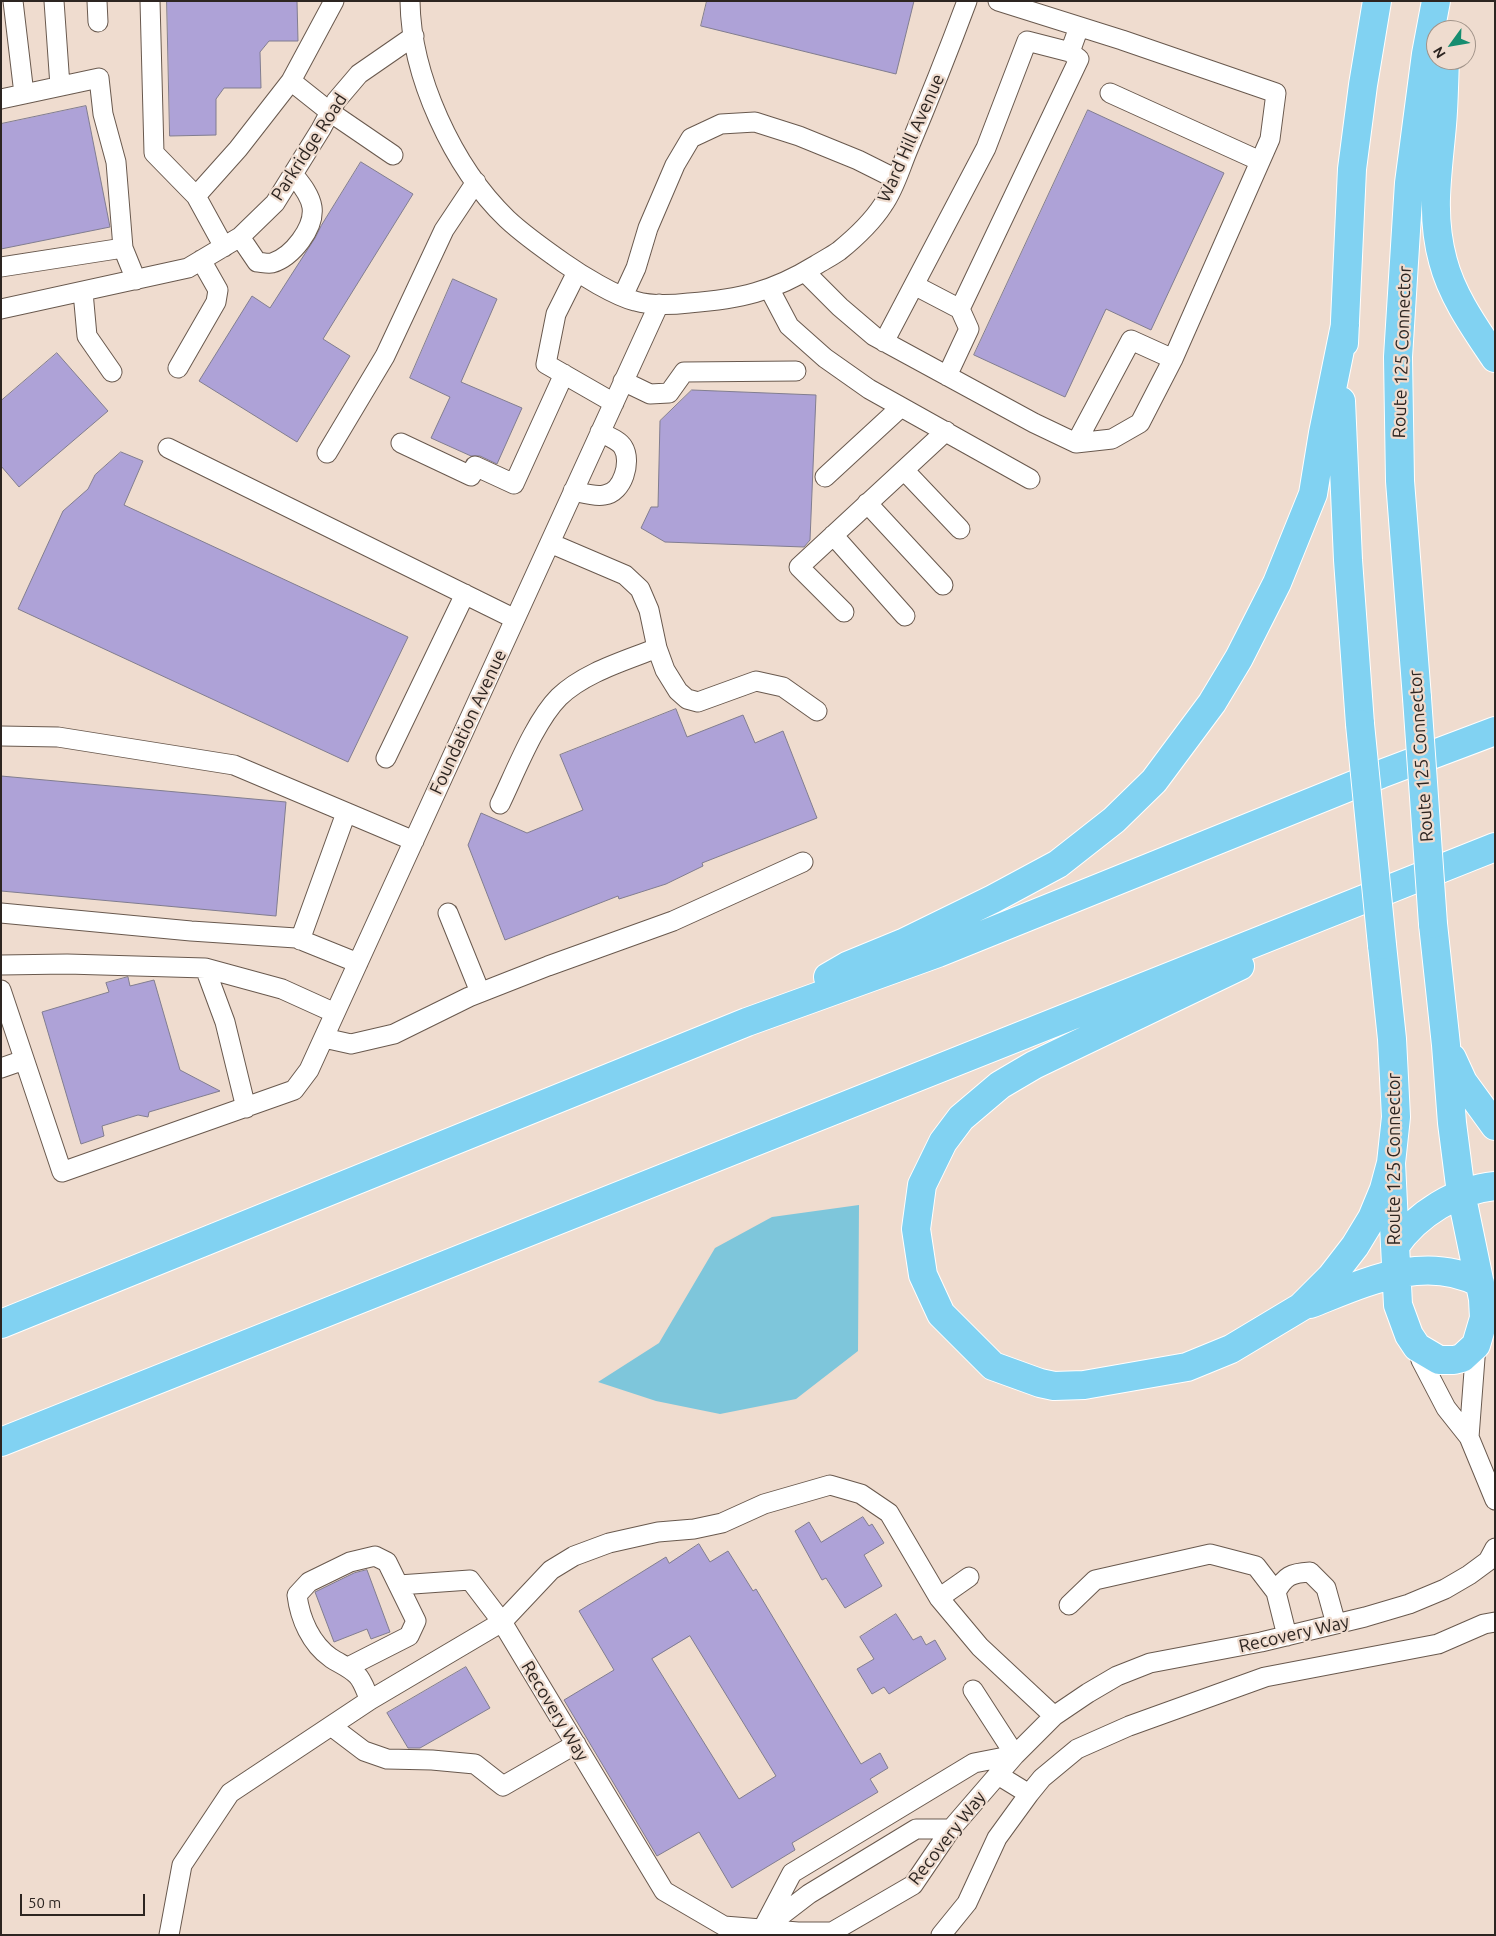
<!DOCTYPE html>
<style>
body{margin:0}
#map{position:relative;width:1496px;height:1936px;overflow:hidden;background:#efdccf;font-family:Ubuntu,sans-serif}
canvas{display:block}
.frame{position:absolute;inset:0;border:2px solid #2d2521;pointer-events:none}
.north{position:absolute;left:1426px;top:20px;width:50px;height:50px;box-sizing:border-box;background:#efdccf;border:1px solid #a19389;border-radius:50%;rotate:238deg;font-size:14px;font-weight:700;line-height:20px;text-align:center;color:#2d2521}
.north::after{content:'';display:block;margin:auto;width:18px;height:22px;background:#168d70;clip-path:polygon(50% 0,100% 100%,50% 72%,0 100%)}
.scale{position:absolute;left:20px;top:1894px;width:125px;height:22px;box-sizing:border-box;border:2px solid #2d2521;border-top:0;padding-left:6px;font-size:15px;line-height:18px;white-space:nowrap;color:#2d2521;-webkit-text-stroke:4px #efdccf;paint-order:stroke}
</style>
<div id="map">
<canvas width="1496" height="1936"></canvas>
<div class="frame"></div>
<div class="north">N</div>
<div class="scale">50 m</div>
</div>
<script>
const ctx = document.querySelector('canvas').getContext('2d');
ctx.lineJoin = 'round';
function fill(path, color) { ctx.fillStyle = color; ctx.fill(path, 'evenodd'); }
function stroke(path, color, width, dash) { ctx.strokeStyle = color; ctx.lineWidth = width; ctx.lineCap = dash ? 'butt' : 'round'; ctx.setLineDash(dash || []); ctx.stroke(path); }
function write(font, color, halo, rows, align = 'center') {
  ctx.font = font + ' Ubuntu,sans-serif'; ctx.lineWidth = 4.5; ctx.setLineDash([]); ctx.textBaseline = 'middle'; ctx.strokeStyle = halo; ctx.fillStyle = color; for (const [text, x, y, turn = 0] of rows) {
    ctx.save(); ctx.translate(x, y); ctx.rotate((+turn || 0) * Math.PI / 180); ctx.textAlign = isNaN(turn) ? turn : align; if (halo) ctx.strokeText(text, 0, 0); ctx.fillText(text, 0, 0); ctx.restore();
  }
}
fill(new Path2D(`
 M859,1205L858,1351L796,1399L720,1414L656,1401L598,1382L659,1343L715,1248L772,1217Z`), '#7ec6db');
const building = new Path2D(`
 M167,1H297L298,41H269L260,52L261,88H224L216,99V135L170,136Z
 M707,1H914L896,74L701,26Z
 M86,106L110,227L1,249V124Z
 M1088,110L1224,173L1151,330L1106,309L1065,397L974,355Z
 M361,162L413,194L323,339L350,356L297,442L199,381L252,296L270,308L315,238L321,226Z
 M453,279L497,299L461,382L522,408L497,464L480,456H471L431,438L450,397L410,378Z
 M57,353L108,411L19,487L1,466V401Z
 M692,390L816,395L810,540L804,547L665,542L641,528L651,507H658L660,421Z
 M121,452L143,461L124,505L408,637L348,762L18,609L63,511L88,489L95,475Z
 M676,709L687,737L743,715L755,743L783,731L817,818L702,863L703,866L666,884L619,899L618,896L505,940L468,845L481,813L527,833L583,810L560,755Z
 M1,776L286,802L276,916L1,891Z
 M128,977L130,986L154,980L180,1070L220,1091L149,1112L148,1117L138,1115L102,1126L104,1136L81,1144L42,1012L109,992L106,983Z
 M863,1517L869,1526L872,1524L884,1543L864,1555L882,1586L845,1608L826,1578L822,1580L795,1531L809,1522L821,1542Z
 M699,1544L710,1562L728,1551L753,1591L756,1589L861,1764L880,1753L888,1768L870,1779L878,1792L792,1843L795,1850L732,1888L699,1832L657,1856L564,1700L614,1670L579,1611L666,1557L669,1563ZM690,1636L776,1776L739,1799L652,1659Z
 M367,1570L390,1632L371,1639L367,1629L334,1642L315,1592L354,1573Z
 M896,1614L913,1640L921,1636L926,1645L935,1640L946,1659L889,1694L884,1687L872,1694L857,1669L874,1659L860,1637Z
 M466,1667L490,1708L420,1748H408L387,1713Z`);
fill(building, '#aea2d7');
stroke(building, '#817d8f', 1);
const minor = new Path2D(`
 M13,1L24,94
 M54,1L60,86
 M97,1L98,22
 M150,1L154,153L196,196L224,247
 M410,1C411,76 453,167 507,219C524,235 544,249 564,263C581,275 615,296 635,301C652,306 672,305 689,303C740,299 772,292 816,265C824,260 832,256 839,251C855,238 872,222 883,205C894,190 900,169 907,152C928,102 948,52 967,1
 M998,1L1122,40L1276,93L1270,139L1173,359L1140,423L1112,439L1076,443
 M291,81L330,112L393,155
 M1110,93L1260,161
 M1,99L99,78L103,114L116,162L123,248L136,280
 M196,196L238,149L291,81L334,1
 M240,237L257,262C261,262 267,264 272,263C292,257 315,228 312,207C310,194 300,183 293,174
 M1,267L123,248
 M577,272L556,314L546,364L614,403
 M805,272L840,307L874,336L1034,423L1076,443L1131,340L1173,359
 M914,285L960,309
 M770,290L789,326L825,358L869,389L1030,479
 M83,292L87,336L112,372
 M623,296L636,268L648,228L675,165L691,138L721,124L755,122L799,136L858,160L896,179
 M1,309L188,268L240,237L275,203L321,129L336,101L359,74L414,36
 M884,342L986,148L1027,41L1070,52L1079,27
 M178,368L216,302L218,290L201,260
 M947,376L969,329L960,309L1079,59L1070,52
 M623,381L650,394L669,393L684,372L796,371
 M401,443L471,476L475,466L514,484L564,374
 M168,448L515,619
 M327,453L385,356L444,230L476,182
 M904,470L960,529
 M825,477L901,407
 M573,491C583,493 595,497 604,495C623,493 632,461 623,447C619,440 607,436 600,432
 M867,503L943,585
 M833,535L905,616
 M550,543L625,575L640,589L649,610L657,648L665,670L678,691L687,699L698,702L756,681L783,687L817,711
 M844,612L799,567L946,431
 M1,736L58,737L234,765L414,841
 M386,758L465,594
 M500,804C515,773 535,721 559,697C585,672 625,661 657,648
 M1,913L191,931L296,938L358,963
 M448,913L480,992
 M300,940L346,813
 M1,965L67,964L205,968L282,989L335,1013
 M205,968L225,1022L246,1108
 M1,990L62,1172L294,1090L309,1070L659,304
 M324,1038L351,1044L394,1034L469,997L548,966L673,921L803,862
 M1,1068L24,1060
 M1417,1347L1421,1360L1446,1408L1469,1437L1495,1500
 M1469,1437L1476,1345
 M399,1585L470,1580L502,1622L664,1891L724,1926L798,1932H832L913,1885L951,1829L1015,1755L1054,1716L1088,1693L1117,1676L1150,1663L1261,1642L1365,1617L1409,1604L1445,1589L1469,1575L1488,1561L1495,1548
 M1276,1592C1285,1576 1291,1573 1310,1572L1326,1588L1336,1624
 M939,1598L969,1577
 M1069,1605L1095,1580L1210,1554L1256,1566L1276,1592L1287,1636
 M348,1667L409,1636L416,1621L387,1562L375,1556L350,1562L309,1582L297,1595C300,1619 311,1644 331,1658C340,1664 349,1667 357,1675C363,1681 366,1692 370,1700
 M331,1726L364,1751L387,1759L432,1760L475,1764L503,1786L576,1744
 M998,1775L1029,1794
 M766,1927L809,1894L916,1829H951
 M762,1930L792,1873L974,1763L1015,1755L973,1690
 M169,1935L182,1865L230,1793L370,1700L502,1622L551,1570L574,1556L609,1543L658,1532L694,1529L722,1523L764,1504L830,1485L861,1494L889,1513L939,1598L980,1647L1054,1716
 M941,1935L967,1903L997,1838L1029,1794L1042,1778L1077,1749L1129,1726L1265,1677L1438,1644L1484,1624L1495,1622`);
const highway = new Path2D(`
 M1445,60C1444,82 1444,103 1442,125C1438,172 1430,214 1443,261C1452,296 1475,328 1495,358
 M1344,343L1352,169L1363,85L1377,1
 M1341,401L1348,560L1360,724
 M1417,698L1400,481L1398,357L1409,183L1426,54L1436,1
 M1382,945L1392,1039L1396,1117L1391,1163L1398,1305L1409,1335L1417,1347L1439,1360H1454L1462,1358L1476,1345L1484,1318L1483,1299L1461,1193L1452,1123L1446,1045L1433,924
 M1240,966L1034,1065L1000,1085L961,1118L943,1142L922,1185L916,1229L923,1275L941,1314L993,1366L1040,1383L1054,1386L1084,1385L1187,1367L1231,1349L1301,1307L1331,1277L1355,1246L1372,1218L1384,1189L1391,1163
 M828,977L847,966L903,943L993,899L1058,864L1114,820L1154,781L1212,703L1239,658L1277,583L1313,494L1323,433L1345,325
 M1452,1058L1463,1082L1495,1126
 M1395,1246C1417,1214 1456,1190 1495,1186
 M1310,1304C1364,1283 1424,1253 1480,1283
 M1,1324L747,1022L938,953L1381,774L1495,731
 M1,1442L1495,847`);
stroke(minor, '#69594e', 21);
stroke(highway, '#fff', 30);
stroke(minor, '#fff', 19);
stroke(highway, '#81d2f2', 28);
const highwayBridge = new Path2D(`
 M1417,698L1433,924
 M1360,724L1382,945`);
stroke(highwayBridge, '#fff', 30, []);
stroke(highwayBridge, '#81d2f2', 28);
write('18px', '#2d2521', '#efdccf', [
 ["Ward Hill Avenue",911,138,-66],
 ["Parkridge Road",309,147,-57],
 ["Route 125 Connector",1402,352,-88],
 ["Foundation Avenue",468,722,-65],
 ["Route 125 Connector",1421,756,-94],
 ["Route 125 Connector",1394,1159,-90],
 ["Recovery Way",1294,1634,-13],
 ["Recovery Way",555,1711,59],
 ["Recovery Way",947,1838,-52]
]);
</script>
